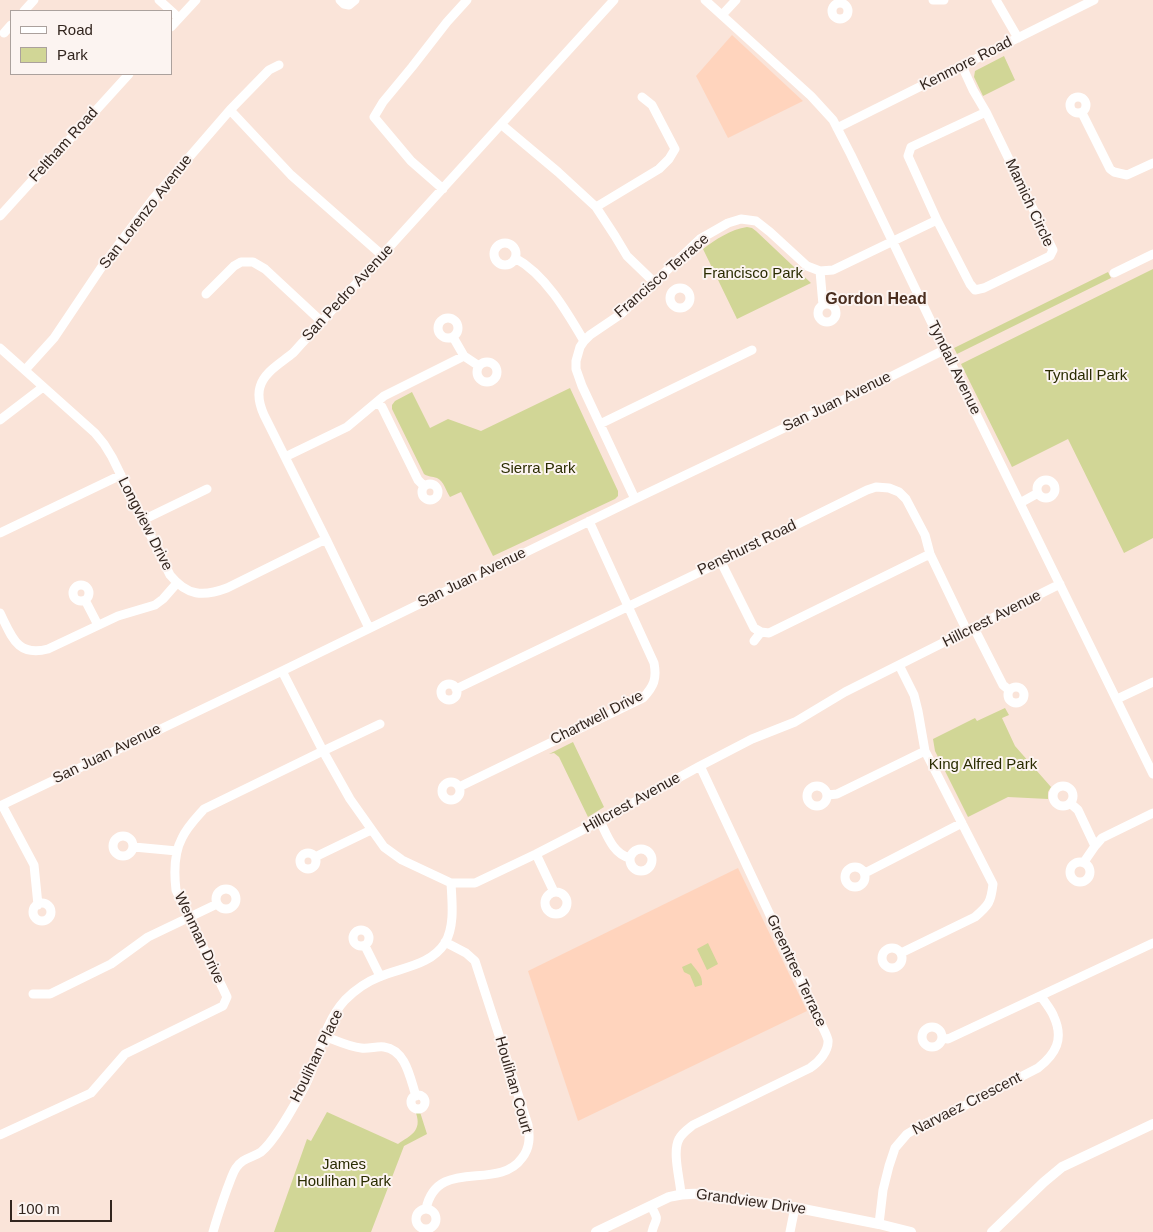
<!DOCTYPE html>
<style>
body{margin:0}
#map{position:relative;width:1153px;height:1232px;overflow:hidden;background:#fae4d9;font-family:Helvetica,sans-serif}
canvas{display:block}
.legend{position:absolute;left:10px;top:10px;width:162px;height:65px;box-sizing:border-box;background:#fcf4f1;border:1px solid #aba19d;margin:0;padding:6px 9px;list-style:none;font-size:15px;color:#32251e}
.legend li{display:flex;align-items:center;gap:10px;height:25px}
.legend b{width:25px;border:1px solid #aba19d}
.scale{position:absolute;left:10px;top:1200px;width:102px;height:22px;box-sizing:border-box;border:2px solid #32251e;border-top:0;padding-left:6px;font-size:15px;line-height:18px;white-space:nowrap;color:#32251e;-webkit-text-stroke:4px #fcf4f1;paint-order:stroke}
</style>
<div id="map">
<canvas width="1153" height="1232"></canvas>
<ul class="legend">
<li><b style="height:6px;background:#fff"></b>Road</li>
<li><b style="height:14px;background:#d1d696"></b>Park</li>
</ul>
<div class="scale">100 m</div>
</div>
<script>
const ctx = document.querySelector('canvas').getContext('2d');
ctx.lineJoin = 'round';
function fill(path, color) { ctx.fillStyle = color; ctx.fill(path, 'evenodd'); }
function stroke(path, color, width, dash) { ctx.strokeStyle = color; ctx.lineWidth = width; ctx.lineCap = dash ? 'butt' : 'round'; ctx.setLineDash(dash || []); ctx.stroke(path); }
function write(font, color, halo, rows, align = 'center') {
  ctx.font = font + ' Helvetica,sans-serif'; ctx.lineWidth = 4; ctx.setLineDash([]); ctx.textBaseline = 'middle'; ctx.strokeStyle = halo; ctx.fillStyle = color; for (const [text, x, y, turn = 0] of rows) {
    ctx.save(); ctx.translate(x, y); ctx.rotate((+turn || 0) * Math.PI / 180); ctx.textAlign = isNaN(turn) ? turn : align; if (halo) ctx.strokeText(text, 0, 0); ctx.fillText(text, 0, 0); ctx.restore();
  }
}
fill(new Path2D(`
 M732,35L803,101L728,138L696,76Z
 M738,868L807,1011L578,1121L528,971Z`), '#ffd4bd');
fill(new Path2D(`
 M1004,56L1015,80L983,96L974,77L975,71Z
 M747,227L752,228L756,231L811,283L737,319L703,249C715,240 731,229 747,227Z
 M1153,269V538L1124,553L1068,439L1012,467L961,364Z
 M1108,272L1111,278L957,354L954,348Z
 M570,388L618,491V496L615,499L493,556L461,492L450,497C446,491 444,481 437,478C432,476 428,477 424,474L392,409V405L395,401L412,392L430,428L448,419L481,431Z
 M1005,708L1009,715L1002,718L1015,746L1051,787L1048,792V799L1008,797L968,817L935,751L933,739L975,718L977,721Z
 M573,742L604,807L588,817L559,757L554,753L549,754Z
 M708,943L718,964L707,970L697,949Z
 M691,963C696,970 703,975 702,985L695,987L690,975L684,972L682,967Z
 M327,1112L398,1144C411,1135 422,1131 416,1113L420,1112L427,1134L404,1146L371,1232H274L307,1139L311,1141Z`), '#d1d696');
stroke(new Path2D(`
 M159,0L179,18
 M340,0L344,4L349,5L355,0
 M705,0L811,96L833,120L851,155L950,361L1153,774
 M933,0H944
 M996,0L1018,38
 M832 11a8 8 0 1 1 16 0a8 8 0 1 1-16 0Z
 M24,11L34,0
 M722,15L736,0
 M171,27L196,0
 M4,33L11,25
 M962,66L973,90L986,112L1053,250L1050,256L984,288L975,290L970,284L937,220L908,156L911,147L986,112
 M1070 105a8 8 0 1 1 16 0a8 8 0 1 1-16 0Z
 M230,110L291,175L383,256
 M1082,113L1110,169L1114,172L1127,175L1153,163
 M502,125L558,172L596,207L615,236L627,256L655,283
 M837,128L1094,0
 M443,189L411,161L374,117L383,102L412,67L447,22L467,0
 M596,207L659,169L669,159L675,149L652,105L642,97
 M0,216L129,74
 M494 254a11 11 0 1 1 22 0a11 11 0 1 1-22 0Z
 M515,258C545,274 567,312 584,341
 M820,271L823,305
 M1114,273L1153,254
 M670 298a10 10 0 1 1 20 0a10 10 0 1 1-20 0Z
 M206,294L234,266L241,262H253L265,269L322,322
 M818 313a9 9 0 1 1 18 0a9 9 0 1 1-18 0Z
 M438 328a10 10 0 1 1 20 0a10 10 0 1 1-20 0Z
 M453,337L464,356L479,366
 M0,348L95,433L104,444L112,457L170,575C187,596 203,597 227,588L326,539
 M477 372a10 10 0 1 1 20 0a10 10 0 1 1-20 0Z
 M25,370L54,338L101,268L153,199L230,110L269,70L279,65
 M377,402L382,407L418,480L424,486
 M0,420L43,387
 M600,424L752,350
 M285,457L347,427L384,396L464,356
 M1037 489a9 9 0 1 1 18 0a9 9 0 1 1-18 0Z
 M422 492a8 8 0 1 1 16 0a8 8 0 1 1-16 0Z
 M635,499L582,386L576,369V361L580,347L584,341L590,335L621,314L700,239L728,223L741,219L756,221L770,232L807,266L820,271L833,270L937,220
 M1020,503L1038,493
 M143,520L207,489
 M0,533L121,475
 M721,562L754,628L761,632L769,633L930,554
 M73 593a8 8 0 1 1 16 0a8 8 0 1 1-16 0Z
 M85,600L98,625
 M0,613C12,637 17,657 48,649L118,616L155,605L163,599L177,583
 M369,628L326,539L264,415C260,406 257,397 260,387C264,372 281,363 293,353C297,349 300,345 304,341L614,0
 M974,628L1003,685L1009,690
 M754,641L761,632
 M899,665L914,695L918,711L925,751L993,884C991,902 989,905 975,917L901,953
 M282,671L323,751L350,799L384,847L402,860L451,883H475L536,854L600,821L700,766L752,739L795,722L845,692L1060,584
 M441 692a8 8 0 1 1 16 0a8 8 0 1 1-16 0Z
 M1008 695a8 8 0 1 1 16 0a8 8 0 1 1-16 0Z
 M456,689L721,562L867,490L876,487L889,488L899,492L906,499L925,535L930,554L967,631
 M1117,699L1153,682
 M442 791a9 9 0 1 1 18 0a9 9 0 1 1-18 0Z
 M807 796a10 10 0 1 1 20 0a10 10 0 1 1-20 0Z
 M1053 796a10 10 0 1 1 20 0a10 10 0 1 1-20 0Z
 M459,787L643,698C654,686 657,679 654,663L589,521
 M828,795L837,794L925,751
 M1070,803L1078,810L1095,846
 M2,805L34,865L38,905
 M0,806L282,671L635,499L862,391L944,350
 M600,821C607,835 613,854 630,858
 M113 846a10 10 0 1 1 20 0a10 10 0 1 1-20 0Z
 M134,847L177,851
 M630 860a11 11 0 1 1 22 0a11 11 0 1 1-22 0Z
 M300 861a8 8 0 1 1 16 0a8 8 0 1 1-16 0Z
 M536,854L554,892
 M315,857L371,830
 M1070 872a10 10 0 1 1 20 0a10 10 0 1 1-20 0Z
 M1084,862L1095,846L1102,838L1153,813
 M845 877a10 10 0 1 1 20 0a10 10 0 1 1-20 0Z
 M865,873L962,823
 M216 899a10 10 0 1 1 20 0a10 10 0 1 1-20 0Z
 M545 903a11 11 0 1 1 22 0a11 11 0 1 1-22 0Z
 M33 912a9 9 0 1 1 18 0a9 9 0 1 1-18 0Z
 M353 938a8 8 0 1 1 16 0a8 8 0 1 1-16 0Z
 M365,946L380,976
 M882 958a10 10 0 1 1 20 0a10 10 0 1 1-20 0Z
 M33,994H50L111,964L148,937L217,904
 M922 1037a10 10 0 1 1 20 0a10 10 0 1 1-20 0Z
 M324,1036C335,1040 350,1047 361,1048C369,1049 377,1046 384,1047C406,1050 410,1078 416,1096
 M942,1038L948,1039L1153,943
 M411 1102a7 7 0 1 1 14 0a7 7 0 1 1-14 0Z
 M0,1135L91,1093L125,1054L223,1006L227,997L176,890C174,873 174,853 182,838C187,827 196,818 204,809L323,751L380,724
 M681,1194C680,1179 672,1152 679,1139C682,1133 688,1129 693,1125L810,1068C819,1062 829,1051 828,1040C827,1036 825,1032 823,1028L700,766
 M651,1206C660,1223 656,1216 652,1232
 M416 1219a10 10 0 1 1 20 0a10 10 0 1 1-20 0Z
 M426,1209C437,1156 498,1192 522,1158C530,1148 530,1137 528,1125L475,961L466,953L445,942
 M879,1224L883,1190L889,1166L895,1148L907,1134L922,1125L960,1108L1038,1068C1056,1054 1064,1039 1054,1017C1051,1009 1045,1003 1041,996
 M213,1232C217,1218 222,1203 227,1189C230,1182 232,1174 236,1168C242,1158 252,1158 261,1152C276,1140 295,1104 305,1086C319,1058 323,1024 345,1000C355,990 366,982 379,977C402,967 430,966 445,943C455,926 452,902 451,883
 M790,1232L795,1207`), '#fff', 9);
stroke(new Path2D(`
 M596,1232L669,1197C681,1194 690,1193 702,1194L798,1208L879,1224L911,1232
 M992,1232L1044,1182L1062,1167L1153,1124`), '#fff', 10);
write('15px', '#32251e', '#fcf4f1', [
 ["Kenmore Road",966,64,-27],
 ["Feltham Road",64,145,-48],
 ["Mamich Circle",1029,203,65],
 ["San Lorenzo Avenue",146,212,-52],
 ["Francisco Terrace",662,276,-41],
 ["San Pedro Avenue",348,293,-47],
 ["Tyndall Avenue",954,368,64],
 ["San Juan Avenue",837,402,-26],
 ["Longview Drive",145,524,63],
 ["Penshurst Road",747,548,-26],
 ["San Juan Avenue",472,578,-26],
 ["Hillcrest Avenue",992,619,-27],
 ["Chartwell Drive",597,718,-27],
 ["San Juan Avenue",107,754,-26],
 ["Hillcrest Avenue",632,803,-29],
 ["Wenman Drive",199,938,65],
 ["Greentree Terrace",796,971,65],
 ["Houlihan Place",317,1056,-64],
 ["Houlihan Court",513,1085,74],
 ["Narvaez Crescent",967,1104,-27],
 ["Grandview Drive",751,1202,8]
]);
write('15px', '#2a2c01', '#fcf4f1', [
 ["Francisco Park",753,274],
 ["Tyndall Park",1086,376],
 ["Sierra Park",538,469],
 ["King Alfred Park",983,765],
 ["James",344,1165],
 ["Houlihan Park",344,1182]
]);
write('bold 16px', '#492d1e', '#fcf4f1', [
 ["Gordon Head",876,300]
]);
</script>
